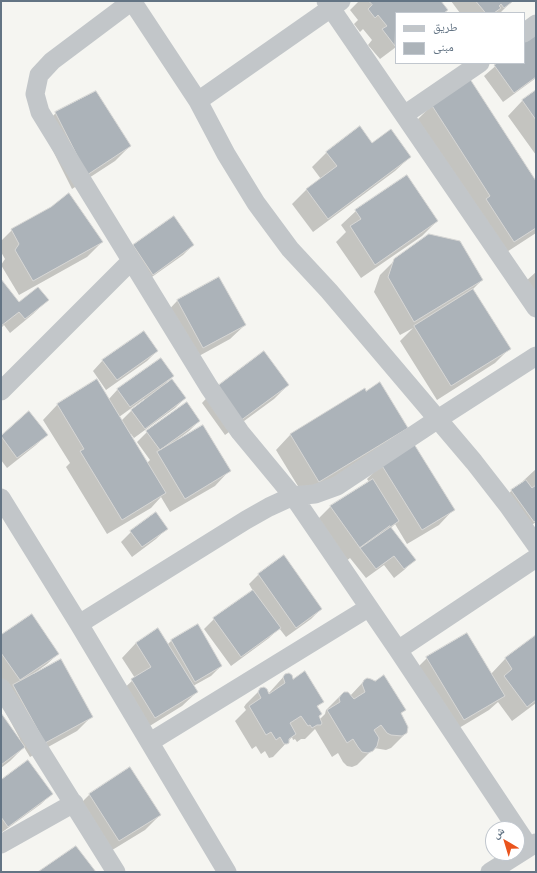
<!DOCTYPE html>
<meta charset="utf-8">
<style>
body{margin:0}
#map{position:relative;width:537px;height:873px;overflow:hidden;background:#f5f5f1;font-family:Jost,"Noto Naskh Arabic",sans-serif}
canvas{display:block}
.frame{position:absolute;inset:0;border:2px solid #637484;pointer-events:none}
.legend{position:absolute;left:395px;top:12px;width:130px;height:52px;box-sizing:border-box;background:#fff;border:1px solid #c1c7ce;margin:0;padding:5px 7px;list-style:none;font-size:12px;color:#637484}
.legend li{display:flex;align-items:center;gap:8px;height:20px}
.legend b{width:20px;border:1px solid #c1c7ce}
.north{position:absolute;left:485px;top:821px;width:40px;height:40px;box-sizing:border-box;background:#fff;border:1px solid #c1c7ce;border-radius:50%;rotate:322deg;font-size:11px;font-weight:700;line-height:16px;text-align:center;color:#637484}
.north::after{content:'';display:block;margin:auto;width:14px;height:18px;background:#ea541d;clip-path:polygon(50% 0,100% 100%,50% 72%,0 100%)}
</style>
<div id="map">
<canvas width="537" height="873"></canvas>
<div class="frame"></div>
<ul class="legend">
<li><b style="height:5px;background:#c2c6c9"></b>طريق</li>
<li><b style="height:11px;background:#acb3b9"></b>مبنى</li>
</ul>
<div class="north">ش</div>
</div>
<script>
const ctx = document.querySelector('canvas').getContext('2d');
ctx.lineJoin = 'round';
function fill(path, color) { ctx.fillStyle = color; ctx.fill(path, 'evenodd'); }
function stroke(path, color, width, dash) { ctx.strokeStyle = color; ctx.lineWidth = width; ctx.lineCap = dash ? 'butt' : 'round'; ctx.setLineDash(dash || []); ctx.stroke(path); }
fill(new Path2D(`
 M359,1H440L443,13H396V47L380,59L368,45L372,40L363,29L360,32L354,24L358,20L350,10Z
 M451,1H510L511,2L500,13H460Z
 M536,36V78L503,102L484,76L499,63H524V44Z
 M536,91V155L508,116L522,101Z
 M432,105L536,183V233L496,259L414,123Z
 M56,113L130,146L115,161L72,189L41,127Z
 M372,144L410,157L395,171L313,232L292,204L306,190L321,179L312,167L327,152Z
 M356,211L437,221L422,236L361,278L336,242L346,232L341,225Z
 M174,217L193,245L183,255L142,284L133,246Z
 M12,230L102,242L87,257L19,295L1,265L5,259L1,252V241Z
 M395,260L482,280L473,289L510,348L495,363L437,400L400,341L413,328L400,335L374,292L380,275Z
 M536,272V316L516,290Z
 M219,278L245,325L230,339L188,362L163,316L177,301Z
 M1,281L19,304L47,300L33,314L10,333L4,325L1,328Z
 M157,351L147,361L106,390L93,371L103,360Z
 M173,376L164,385L185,398L175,408L134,438L131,434L130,435L147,463L150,460L137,442L147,432L199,421L189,431L178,439L229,471L215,486L170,512L161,497L151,508L107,534L66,467L70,463L43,420L57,405L97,381L108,400L118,389ZM144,399L145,401L131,411L121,421L119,417Z
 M288,385L274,399L225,435L202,403L216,388Z
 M364,390L406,428L392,442L304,496L276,450L290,435Z
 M28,412L46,435L36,445L7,468L1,460V437Z
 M382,464L453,510L439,525L407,544L395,524L391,528L414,560L404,570L394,578L384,565L366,578L350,558L345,562L316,521L330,507L369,482L367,479Z
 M536,469V522L523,531L502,501L512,490L524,482L523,481Z
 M166,529L156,539L132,557L121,542L131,532Z
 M259,574L321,609L311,619L286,637L279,628L269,638L231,666L204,629L214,619L253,591L249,584Z
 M197,626L221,666L211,676L193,686L197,692L182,706L140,732L117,695L135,678L122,658L136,643L167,645L171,641Z
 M466,634L491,674L505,659L536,637V703L512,721L498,702L489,710L449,734L412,673L427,658Z
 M1,637L58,654L47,664L33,674L92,716L77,731L30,757L24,747L10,761L1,768V715L19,740L20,739L1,704L9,690L1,678Z
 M286,674L323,701L317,707L318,716L320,719L325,714L326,710L341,695L350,696L364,681L404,710L400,714L406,733L391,748L386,750L374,748L357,765L352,767L347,766L343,762L338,753L332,757L315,729L305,739H301L297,742L295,739L293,740L292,737L273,757L269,758L265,751L261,754L256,746L252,749L235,721L246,710L244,707L246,704L261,689L268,694Z
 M1,781L51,794L41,804L1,833Z
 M90,794L160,815L145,830L104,855L75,809Z`), '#0003');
const building = new Path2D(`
 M369,1H441L448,10L444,13H396L395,46L382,29L387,26L378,15L375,18L368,9L372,5Z
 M476,1H512V2L504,8L501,4L499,6L501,8L494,13H486Z
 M536,34V77L514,93L494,65L497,63H524V43Z
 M470,79L536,181V228L514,242L486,199L490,196L431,104Z
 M536,90V120L522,100Z
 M96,91L131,146L87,175L55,112Z
 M360,126L372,143L391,129L411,157L328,219L306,189L337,166L326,152Z
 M407,175L438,221L375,265L350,226L361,219L355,210Z
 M69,193L103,242L33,281L15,250L19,244L11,229L51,207Z
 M174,216L194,245L153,275L133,245Z
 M429,234L460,241L483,280L414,322L388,277L394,259Z
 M219,277L246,325L203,348L177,300Z
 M1,279L19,302L38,287L49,300L25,319L19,312L1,326Z
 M473,289L511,349L451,386L414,326Z
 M144,331L158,351L117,380L102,360Z
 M264,351L289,385L240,421L215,388Z
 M161,358L174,376L130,407L117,389Z
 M97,379L166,493L122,520L80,451L84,449L57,404Z
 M172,379L186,398L145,429L131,410Z
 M380,382L408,428L319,482L290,434L365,388L366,391Z
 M187,402L200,421L160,450L146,431Z
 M29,411L48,435L17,458L1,436Z
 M203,425L231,471L185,499L157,452Z
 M414,444L455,510L422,530L381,464Z
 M373,479L399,521L360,548L330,506Z
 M526,480L532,488L536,485V520L534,522L511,490Z
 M156,512L168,529L142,547L130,531Z
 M390,526L416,560L404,569L394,556L376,569L360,548Z
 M284,555L322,609L296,628L258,574Z
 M253,590L281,628L241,657L213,618Z
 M32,614L59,654L20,680L1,653V635Z
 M198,624L222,666L195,682L171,640Z
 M158,628L198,692L155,718L131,679L151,667L136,643Z
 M467,633L505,696L464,720L426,657Z
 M536,635V700L527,707L504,676L512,669L505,658Z
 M61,659L93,717L45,743L13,685Z
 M305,671L324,702L317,706L322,714L319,716L322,723L321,725H317L312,728L310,725L308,726L301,716L290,723L296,734L289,739V743L287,744H284L280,737L276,740L271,732L266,735L249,706L261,698L258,692L260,688L264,687L267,689L269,694L285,683L283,677L285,674L289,673L292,675L293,679Z
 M384,675L406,710L401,713L408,727L407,733L402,736L391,735L387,733L381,725L374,730L379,738L377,746L373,751L368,753L362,752L358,747L353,739L347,743L327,710L340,702L339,698L341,695L344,692H348L354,699L365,692L362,684L364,680L367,678L371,679L375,681Z
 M1,713L25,747L1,765Z
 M28,760L53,794L8,827L1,817V780Z
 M130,767L161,815L119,841L89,794Z
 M76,846L96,872H38Z`);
fill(building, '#acb3b9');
stroke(building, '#d6d6d4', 1);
stroke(new Path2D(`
 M132,1L52,61L39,75L35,94L40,112L209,387L240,432L293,496L398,650L529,847
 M132,1L198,101L226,154L256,203L290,249L329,291L474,462L509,507L536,545
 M326,1L536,308
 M524,33L536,24
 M198,101L341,1
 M404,115L480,63
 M1,391L131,261
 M1,498L79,624L227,872
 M79,624L246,520L269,507L293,496L315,494L337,486L438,419L536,356
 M398,650L536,558
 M1,688L116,872
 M150,742L368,608
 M1,844L74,803
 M490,872L536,843`), '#c2c6c9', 19);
</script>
